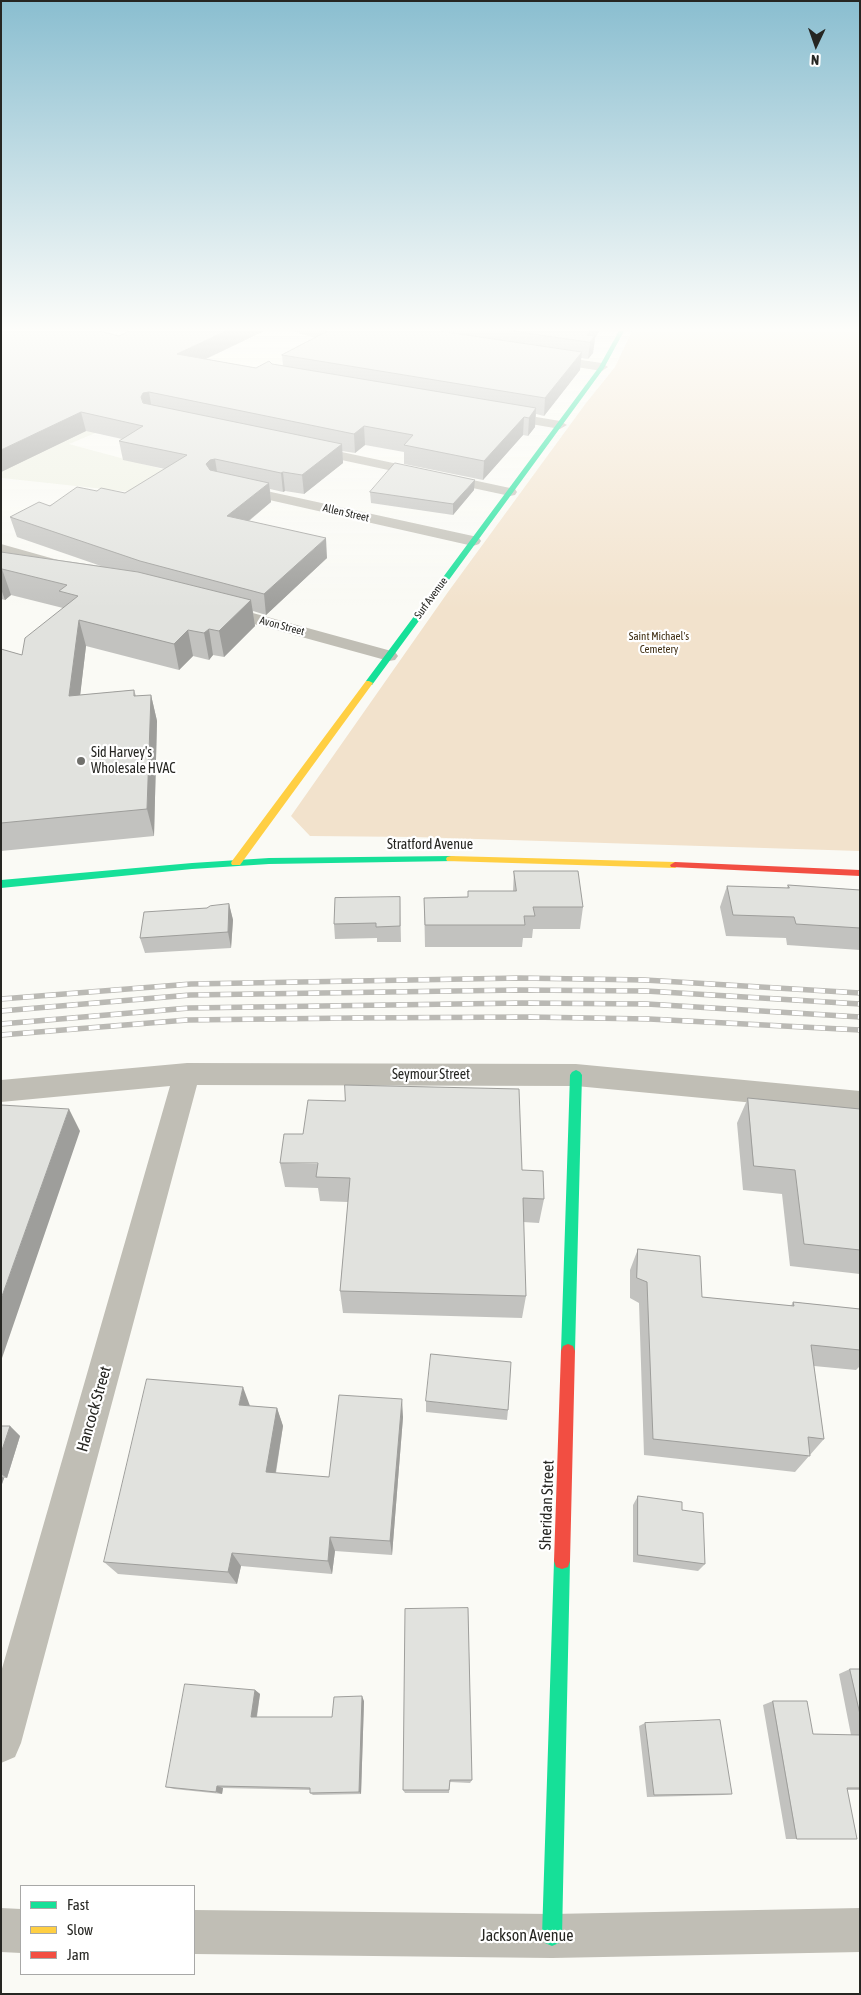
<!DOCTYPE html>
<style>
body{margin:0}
#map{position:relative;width:861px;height:1995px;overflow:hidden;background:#fafaf5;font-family:"Asap Condensed",sans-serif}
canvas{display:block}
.frame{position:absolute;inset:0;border:2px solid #262622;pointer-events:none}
.legend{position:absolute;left:20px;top:1885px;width:175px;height:90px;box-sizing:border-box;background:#fff;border:1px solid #a8a8a7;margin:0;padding:6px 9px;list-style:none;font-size:15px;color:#262622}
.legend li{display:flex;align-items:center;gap:10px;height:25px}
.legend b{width:25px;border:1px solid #a8a8a7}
.north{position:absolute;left:791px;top:20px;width:50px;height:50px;-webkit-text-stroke:4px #fff;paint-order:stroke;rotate:183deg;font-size:14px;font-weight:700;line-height:20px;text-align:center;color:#262622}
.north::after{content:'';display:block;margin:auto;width:18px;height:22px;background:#262622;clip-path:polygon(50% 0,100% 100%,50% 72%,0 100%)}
</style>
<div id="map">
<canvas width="861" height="1995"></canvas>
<div class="frame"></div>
<ul class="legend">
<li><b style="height:6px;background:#16e098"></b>Fast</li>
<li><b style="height:6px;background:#ffcf43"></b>Slow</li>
<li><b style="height:6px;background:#f24e42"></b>Jam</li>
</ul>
<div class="north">N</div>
</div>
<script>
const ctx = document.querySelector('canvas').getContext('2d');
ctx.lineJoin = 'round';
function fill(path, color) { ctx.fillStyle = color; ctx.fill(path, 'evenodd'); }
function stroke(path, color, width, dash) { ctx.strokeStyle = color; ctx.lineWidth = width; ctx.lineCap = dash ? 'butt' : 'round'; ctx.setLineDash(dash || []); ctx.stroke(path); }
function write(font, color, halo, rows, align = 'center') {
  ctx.font = font + ' "Asap Condensed",sans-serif'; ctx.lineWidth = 4.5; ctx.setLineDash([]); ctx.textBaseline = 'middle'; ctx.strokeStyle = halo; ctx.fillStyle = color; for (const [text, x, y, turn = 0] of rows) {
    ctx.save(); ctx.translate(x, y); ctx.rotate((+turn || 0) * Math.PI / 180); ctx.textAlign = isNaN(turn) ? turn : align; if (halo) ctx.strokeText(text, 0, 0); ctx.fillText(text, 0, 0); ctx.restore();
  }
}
fill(new Path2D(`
 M1,396L151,410L69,444L180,474L141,493L1,478Z`), '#eff1e4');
fill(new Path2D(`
 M632,331H860V851L414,837L310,836L291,816L448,592L586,403L615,367Z`), '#f2e2cc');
fill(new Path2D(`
 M548,355L602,363L608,367L602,371L544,362L542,359Z
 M501,411L560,421L567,425L560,429L496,418L495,415Z
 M309,445L510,488L515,489L517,492L515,495L510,496L304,452L302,449L304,446Z
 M239,485L473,536L479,538L481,541L479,544L473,546L234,492L232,489L234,486Z
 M1,544L65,562L67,565L65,568L59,570L1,554Z
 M220,604L395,652L398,656L395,660L389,661L214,613L212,609L214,605Z
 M187,1063L576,1064L860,1091V1113L576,1086L197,1085L21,1743L15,1757L1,1763V1672L170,1086L1,1102V1080Z
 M1,1908L21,1909V1953L1,1952Z
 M860,1908V1952L552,1958L194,1954V1910L552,1914Z`), '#c0beb5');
fill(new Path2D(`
 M619,331H624L604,368L372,685H366V681L599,367Z
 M451,856L455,857L456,859L455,861L269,864L192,869L1,888V880L192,863L269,858Z
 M576,1070L580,1072L582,1075L575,1351L573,1356L568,1358L563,1356L561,1351L570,1075L572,1072Z
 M562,1553L568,1555L570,1561L562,1936L559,1943L552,1946L545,1943L542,1936L554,1561L556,1555Z`), '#16e098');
fill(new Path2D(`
 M366,681H369L373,683L240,865H232L231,863L232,861Z
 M451,856L675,862L680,865L675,868L447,861L446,859L447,857Z`), '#ffcf43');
fill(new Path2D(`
 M675,862L860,870V876L671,867L670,865Z
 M568,1344L573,1346L575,1351L570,1561L568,1567L562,1569L556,1567L554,1561L561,1351L563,1346Z`), '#f24e42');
const rail = new Path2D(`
 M1,999L191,984L520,978L645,980L860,993
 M1,1011L190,995L520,990L646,991L860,1004
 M1,1024L189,1008L522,1003L647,1004L860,1017
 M1,1035L187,1020L352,1018L529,1017L649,1019L860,1030`);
stroke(rail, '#bab9b4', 5.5);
stroke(rail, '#fff', 4, [11]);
fill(new Path2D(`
 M130,331H264L206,359L256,368L272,364L283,366L282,355L315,338L293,331H599L595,338L593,353L588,359L581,358L580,370L544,416L536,414L535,427L528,436L523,435L483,480L404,464V452L365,445L355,453L342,451L343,463L304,494L285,491L283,492L270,489L271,502L249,521L327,558L266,615L253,611L255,626L224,657L213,655L209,660L193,656L179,670L86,646L80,695L134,690L136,696L151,695L157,721L154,836L1,851V649L22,655L63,608L11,595L5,600L1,599V552L101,566L17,537L10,517L97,491L125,493L165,469L123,460L119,441L122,439L86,431L1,472L119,336Z
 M474,490L453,515L371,503L370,492Z
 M514,871L583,907L580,929H533L532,938H523L522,947H425L424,898L468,897V891H513Z
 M788,885L860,890V950L787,945L786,938L726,936L720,907L727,886L787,888Z
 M400,897L401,942H377V938L335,939L334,924Z
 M229,904L233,920L231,948L145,953L140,938L207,908Z
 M748,1098L860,1109V1274L790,1266L782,1194L743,1190L737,1123Z
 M280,1163L522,1170L544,1199L539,1223L523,1222L526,1296L522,1318L343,1313L340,1291L348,1202L320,1201L318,1188L285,1187Z
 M638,1249L702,1297L791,1306L793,1302L860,1309V1366L856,1370L814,1366L824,1439L795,1472L644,1455L639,1303L630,1298V1270Z
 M426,1401L508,1410L507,1420L426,1412Z
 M250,1406L277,1408L283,1426L276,1473L329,1477L403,1417L392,1555L335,1551L332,1574L241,1566L237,1584L118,1574L104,1562Z
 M1,1426H10L20,1436L7,1478H4L1,1487Z
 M638,1496L682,1510L705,1564L698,1571L633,1562V1505Z
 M468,1608L472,1780L470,1783L450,1782L449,1793H405L403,1790Z
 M850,1669H860V1790H847L857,1839H786L763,1705L773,1701L813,1734L851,1735L839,1674Z
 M255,1690L260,1694L257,1717H332L364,1701L361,1794L313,1795L310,1793V1790L223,1788L222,1794L174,1789L166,1787Z
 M645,1723L732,1794L723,1795L647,1797L639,1726Z`), '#c2c2bf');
fill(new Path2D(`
 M226,331H264L180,371L177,354Z
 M589,331H599L595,338L593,353L588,359L590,342L587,335Z
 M582,352L580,370L544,416L545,398Z
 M149,392L152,410L147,411L141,397L143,393Z
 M536,408L535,427L528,436L529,418Z
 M81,412L86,431L1,472V450Z
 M524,417L523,435L483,480L484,461Z
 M364,426L365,445L355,453L354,434Z
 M342,444L343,463L304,494L302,475Z
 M215,459L218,478L209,483L206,464L210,460Z
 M283,472L285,491L283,492L281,473Z
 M475,480L474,490L453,515V504Z
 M269,483L271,502L230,536L227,516Z
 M326,538L327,558L266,615L264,594Z
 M2,569L11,595L5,600L1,589V570Z
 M251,600L255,626L224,657L219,631Z
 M79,620L86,646L77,722L69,696Z
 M209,629L213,655L209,660L204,633Z
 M188,630L193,656L179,670L174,644Z
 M151,695L157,721L154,836L147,809Z
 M229,904L233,920L231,948L228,932Z
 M69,1109L80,1131L1,1361V1299Z
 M243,1387L250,1406L239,1405Z
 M402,1399L403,1417L392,1555L390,1541Z
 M277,1408L283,1426L273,1488L266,1472Z
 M10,1426L20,1436L7,1478L1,1474V1453Z
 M1,1476L4,1478L1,1487Z
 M330,1537L335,1551L332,1574L328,1561Z
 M232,1553L241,1566L237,1584L228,1572Z
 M255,1690L260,1694L256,1720L251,1717Z
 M362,1696L364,1701L361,1794L359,1792Z
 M217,1786L223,1788L222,1794L216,1792Z`), '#9e9e9b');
const building = new Path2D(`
 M1,331H99L119,336L130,331H226L177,354L256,368L269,361L272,364L536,408L529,418L524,417L484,461L404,445L413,435L364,426L354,434L149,392L143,393L141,397L143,403L342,444L302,475L283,472L281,473L215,459L210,460L206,464L210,470L269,483L227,516L326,538L264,594L140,561L10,517L39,502L50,506L77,487L97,491L101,488L125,493L187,455L119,441L143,426L81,412L1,450Z
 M328,331H439L582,352L545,398L282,355Z
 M513,331H589L587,335L595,336L590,342Z
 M395,463L475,480L453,504L370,492Z
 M1,552L138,572L251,600L219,631L209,629L204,633L188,630L174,644L79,620L69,696L134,690V696L151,695L147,809L1,823V649L22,655L25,638L78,596L59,591L67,585L2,569L1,570Z
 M514,871H578L583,907H533L535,916H524L525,925H425L424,898L468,897V891H516Z
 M788,885L860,890V928L796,924L794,917L733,915L727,886L789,888Z
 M400,897V926L376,927V923L334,924L335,898Z
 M229,904L228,932L140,938L144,912L207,908L210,906Z
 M345,1085L519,1089L522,1170L543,1171L544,1199L523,1198L526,1296L340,1291L350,1178L316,1177L318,1163H280L284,1134H303L308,1100L345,1101Z
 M748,1098L860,1109V1250L804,1244L795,1170L754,1166Z
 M1,1105L69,1109L1,1299Z
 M638,1249L700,1256L702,1297L794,1306L793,1302L860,1309V1350L811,1345L824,1439L808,1437L810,1456L653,1439L647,1282L637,1278Z
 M431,1354L511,1362L508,1410L426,1401Z
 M147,1379L243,1387L239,1405L277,1408L266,1472L329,1477L339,1395L402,1399L390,1541L330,1537L328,1561L232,1553L228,1572L104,1562Z
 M1,1426H10L1,1453Z
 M638,1496L682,1502V1510L703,1513L705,1564L638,1555Z
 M468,1608L472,1780H450L449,1790H403L405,1609Z
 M850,1669H860V1714Z
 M185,1684L255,1690L251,1717H332L334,1697L362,1696L359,1792L310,1793V1788L217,1786L216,1792L166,1787Z
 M773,1701H807L813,1734L860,1735V1788H847L857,1839H797Z
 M720,1720L732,1794L654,1795L645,1723Z`);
fill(building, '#e1e2de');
stroke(building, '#9e9e9b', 1);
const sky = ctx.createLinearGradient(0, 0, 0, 610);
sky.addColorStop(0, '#8abed0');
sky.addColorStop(0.54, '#fdfdfa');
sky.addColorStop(1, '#fdfdfa00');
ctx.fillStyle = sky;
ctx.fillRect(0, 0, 861, 610);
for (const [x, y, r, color] of [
 [81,761,5,"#70706c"]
]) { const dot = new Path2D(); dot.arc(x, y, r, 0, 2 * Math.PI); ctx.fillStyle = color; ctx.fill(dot); stroke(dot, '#fff', 2); }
write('11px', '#262622', '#fff', [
 ["Allen Street",346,513,13],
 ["Surf Avenue",431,598,-54],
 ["Avon Street",282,626,15]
]);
write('11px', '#3f2d11', '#fff', [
 ["Saint Michael's",659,637],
 ["Cemetery",659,650]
]);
write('14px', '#262622', '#fff', [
 ["Sid Harvey's",91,753],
 ["Wholesale HVAC",91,769]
], 'left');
write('14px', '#262622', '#fff', [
 ["Stratford Avenue",430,845],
 ["Seymour Street",431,1075]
]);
write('16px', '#262622', '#fff', [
 ["Hancock Street",94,1409,-74],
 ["Sheridan Street",547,1505,-88],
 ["Jackson Avenue",527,1936]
]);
</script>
